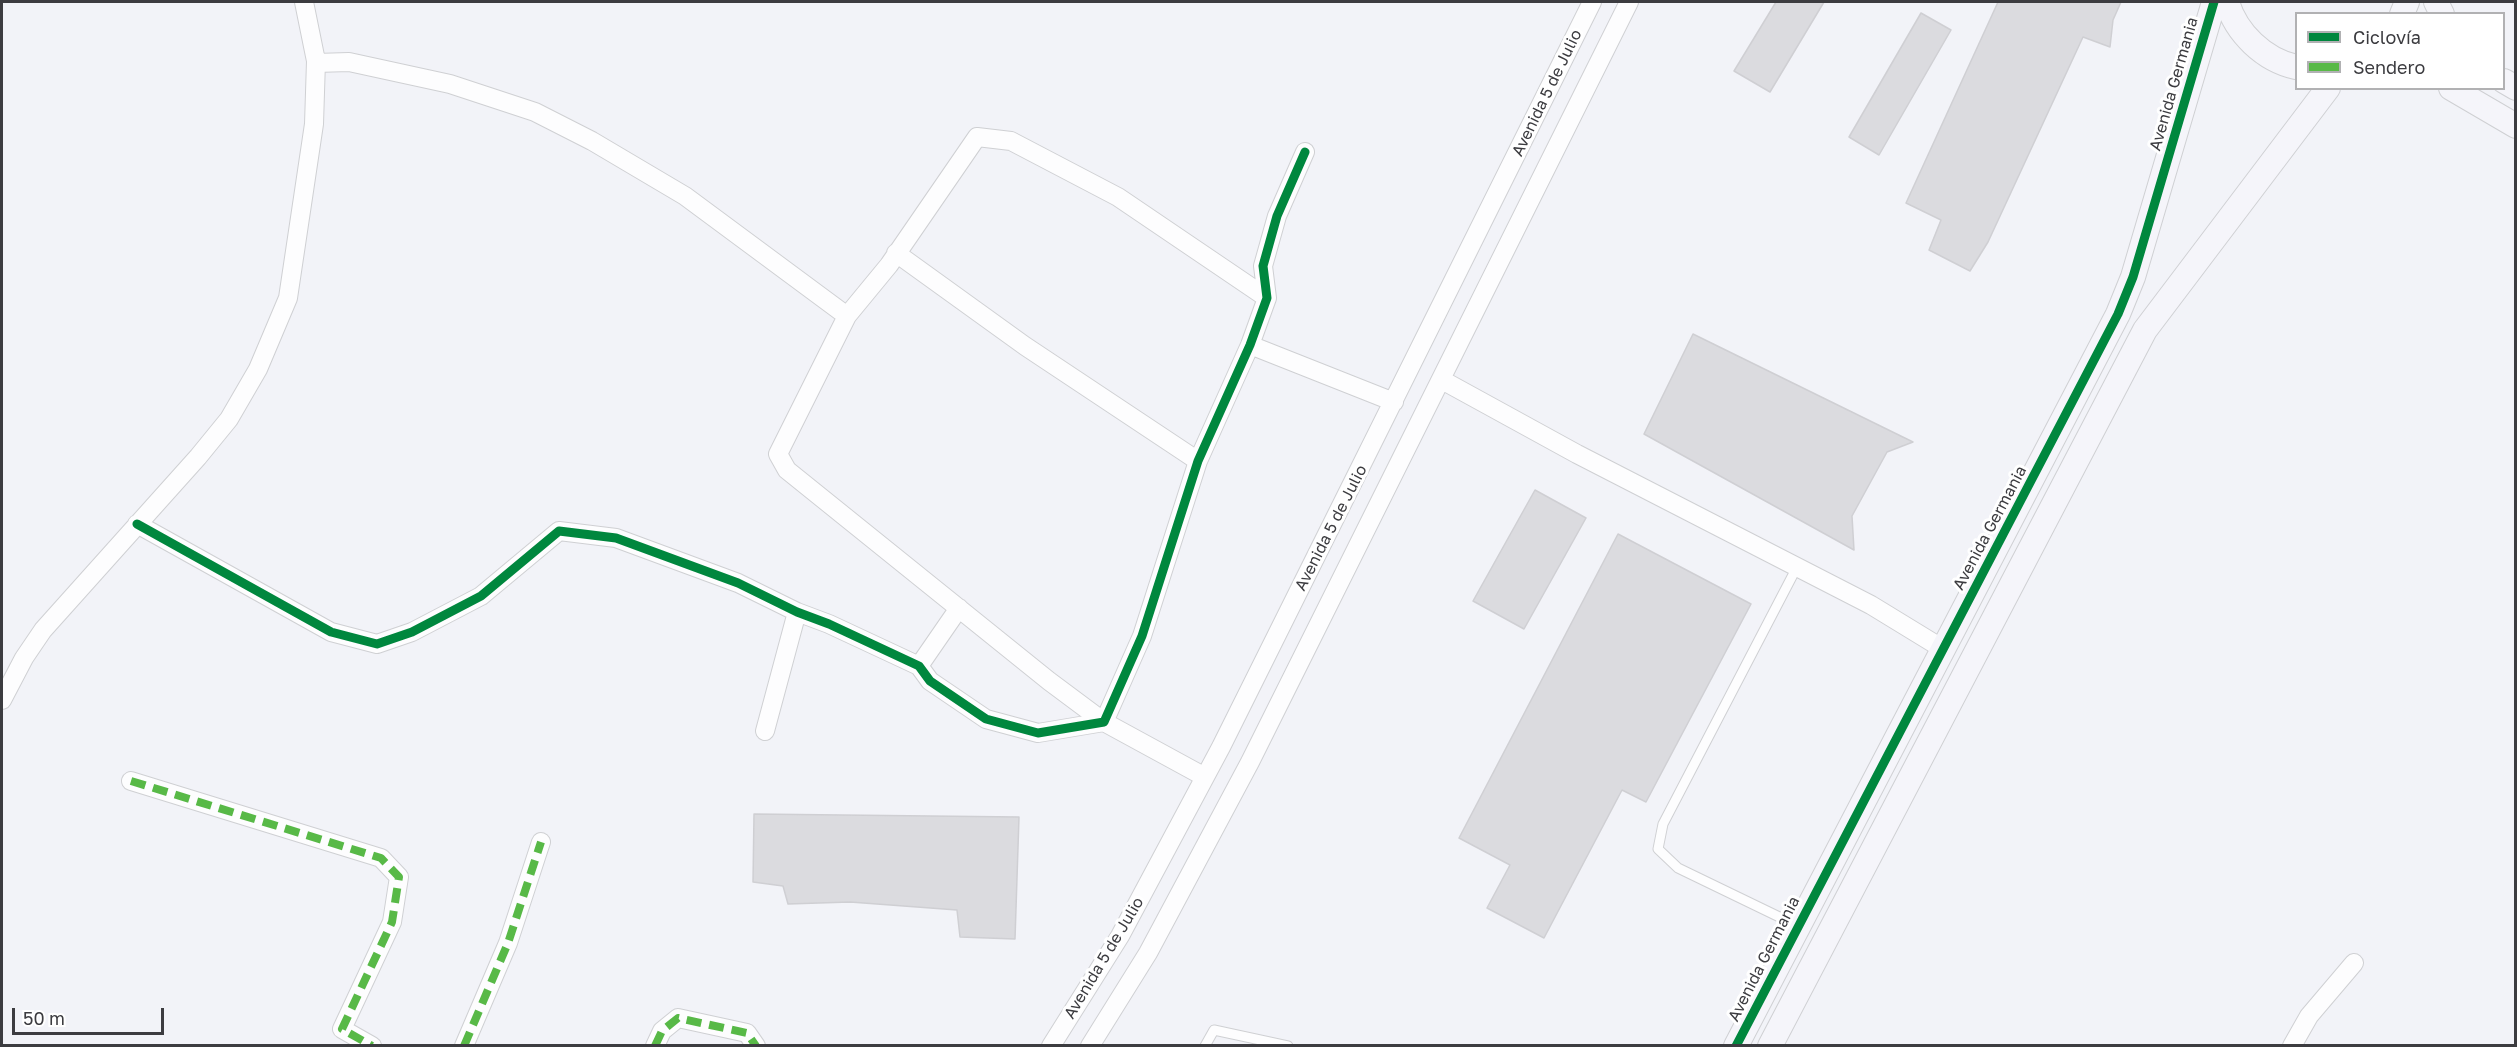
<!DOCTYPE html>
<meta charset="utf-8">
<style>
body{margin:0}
#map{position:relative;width:2517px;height:1047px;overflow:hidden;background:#f2f3f8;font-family:"Golos Text",sans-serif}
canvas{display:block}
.frame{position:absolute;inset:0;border:3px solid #3c3c40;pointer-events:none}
.legend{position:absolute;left:2295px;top:12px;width:210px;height:78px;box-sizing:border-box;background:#fff;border:2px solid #b1b1b3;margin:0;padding:8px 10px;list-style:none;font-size:18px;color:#3c3c40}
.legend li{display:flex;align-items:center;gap:12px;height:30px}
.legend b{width:30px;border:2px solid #b1b1b3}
.scale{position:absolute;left:12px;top:1008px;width:152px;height:27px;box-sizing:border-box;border:3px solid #3c3c40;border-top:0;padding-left:8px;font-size:18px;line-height:21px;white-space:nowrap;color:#3c3c40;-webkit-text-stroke:4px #fff;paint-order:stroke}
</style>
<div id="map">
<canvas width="2517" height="1047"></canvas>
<div class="frame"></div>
<ul class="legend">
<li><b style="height:8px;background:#00873e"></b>Ciclovía</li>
<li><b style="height:8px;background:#58b947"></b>Sendero</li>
</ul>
<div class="scale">50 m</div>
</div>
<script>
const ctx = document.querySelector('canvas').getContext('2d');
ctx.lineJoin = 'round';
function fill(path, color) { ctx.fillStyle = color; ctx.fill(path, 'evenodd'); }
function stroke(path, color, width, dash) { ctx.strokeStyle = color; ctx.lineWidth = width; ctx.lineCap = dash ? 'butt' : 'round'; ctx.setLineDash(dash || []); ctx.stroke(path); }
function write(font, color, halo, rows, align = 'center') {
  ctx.font = font + ' "Golos Text",sans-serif'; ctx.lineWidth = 6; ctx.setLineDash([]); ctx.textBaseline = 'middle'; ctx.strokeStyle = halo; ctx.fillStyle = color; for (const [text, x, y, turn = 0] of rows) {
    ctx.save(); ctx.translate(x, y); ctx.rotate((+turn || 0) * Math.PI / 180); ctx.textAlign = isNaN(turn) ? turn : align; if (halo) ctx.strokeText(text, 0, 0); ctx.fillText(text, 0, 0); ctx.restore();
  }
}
const building = new Path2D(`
 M1776,2H1824L1770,92L1734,71Z
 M1998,2H2121L2113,20L2110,47L2083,37L1988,242L1970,271L1929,250L1941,220L1906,203Z
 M1921,13L1951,30L1879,155L1849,137Z
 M1693,334L1913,442L1887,452L1852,516L1854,550L1644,434Z
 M1535,490L1586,518L1524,629L1473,601Z
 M1618,534L1751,604L1646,802L1622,790L1544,938L1487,908L1510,865L1459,838Z
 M754,814L1019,817L1015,939L960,937L957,910L850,902L788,904L783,886L753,882Z`);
fill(building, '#dbdbdf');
stroke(building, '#cfcfd3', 1.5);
const lane = new Path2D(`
 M1797,567L1663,824L1658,849L1678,868L1798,926
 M1205,1046L1214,1030L1288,1046`);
const street = new Path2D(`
 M316,63L349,62L450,84L535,112L592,141L685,196L847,316
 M896,253L1025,346L1198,461
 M1250,345L1394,402
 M1442,380L1577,454L1871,605L1943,649
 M137,524L331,632L377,644L412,632L481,596L559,531L616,538L738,583L797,612L829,624L919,666L930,681L986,719L1038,733L1104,722L1142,636L1198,461L1250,345L1267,298L1263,266L1277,216L1305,152
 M919,666L959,608
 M2,700L24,658L43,630L198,457L229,419L258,369L288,298L314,124L316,61L304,2
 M765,731L797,612
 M1205,777L1104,722L1049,681L787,470L778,454L847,316L889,265L977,137L1011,141L1118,197L1267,298
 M131,781L381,858L399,877L392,922L342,1029L372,1046
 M464,1046L508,943L541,842
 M655,1046L662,1031L678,1018L747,1033L756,1046
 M1051,1046L1120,936L1221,747L1592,2
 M1090,1046L1148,953L1250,762L1629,2
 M2292,1046L2309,1016L2354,963`);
const secondary = new Path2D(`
 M2227,2C2236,33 2264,60 2296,67
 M2436,2L2442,14
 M2402,14L2407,2
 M2504,81L2516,88
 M2451,88L2516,126
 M1736,1046L2118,314L2133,277L2214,2
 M1770,1046L2145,330L2328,88`);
stroke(lane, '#cfd0d3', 11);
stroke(street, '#cfd0d3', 20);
stroke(secondary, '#cfd0d3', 26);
stroke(lane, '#fdfdfe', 9);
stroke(street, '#fdfdfe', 18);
stroke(secondary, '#f5f5fa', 24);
stroke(new Path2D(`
 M131,781L381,858L399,877L392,922L342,1029L372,1046
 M464,1046L508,943L541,842
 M655,1046L662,1031L678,1018L747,1033L756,1046`), '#58b947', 8, [15, 8]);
stroke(new Path2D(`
 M137,524L331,632L377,644L412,632L481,596L559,531L616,538L738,583L797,612L829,624L919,666L930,681L986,719L1038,733L1104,722L1142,636L1198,461L1250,345L1267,298L1263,266L1277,216L1305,152
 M1736,1046L2118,314L2133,277L2214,2`), '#00873e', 9);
write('16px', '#3c3c40', '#fff', [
 ["Avenida Germania",2174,84,-74],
 ["Avenida 5 de Julio",1547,93,-64],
 ["Avenida 5 de Julio",1331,528,-63],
 ["Avenida Germania",1990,528,-62],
 ["Avenida 5 de Julio",1104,958,-59],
 ["Avenida Germania",1764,959,-63]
]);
</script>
